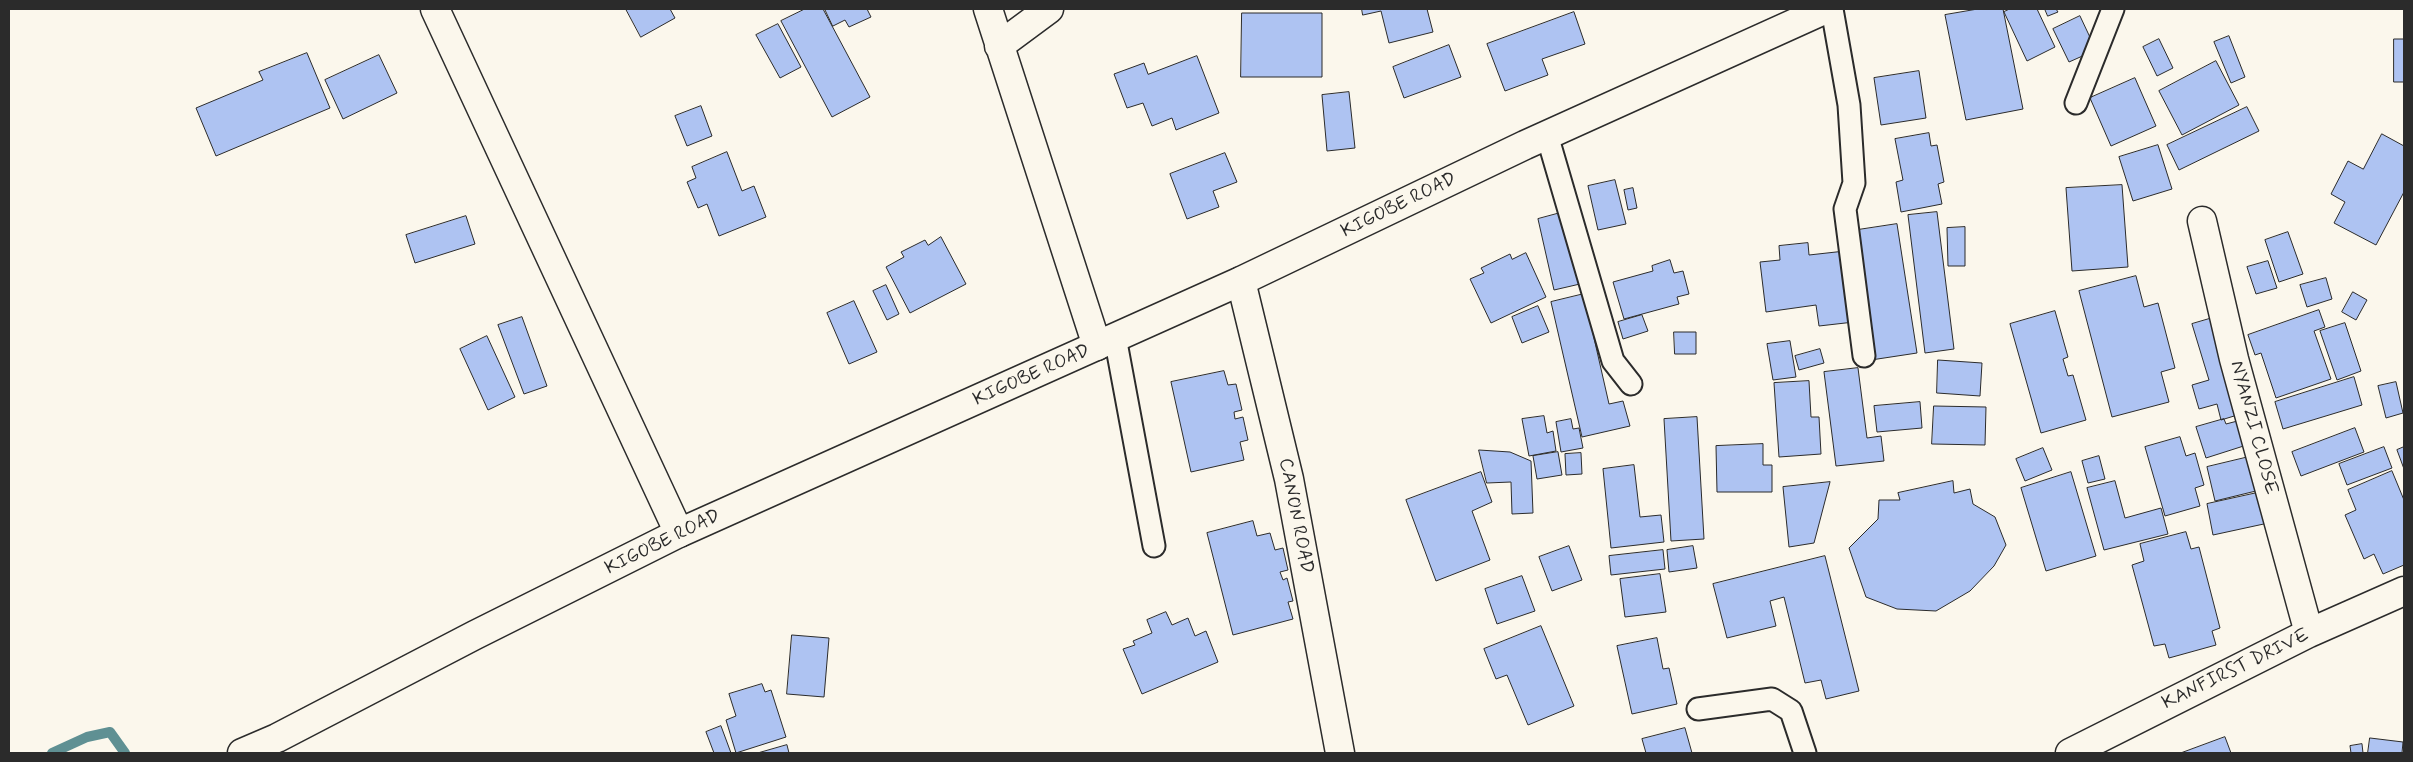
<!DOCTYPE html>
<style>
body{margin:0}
#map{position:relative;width:2413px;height:762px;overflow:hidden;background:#fbf7ec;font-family:Mynerve,sans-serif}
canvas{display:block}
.frame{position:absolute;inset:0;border:10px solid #2b2b2b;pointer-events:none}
</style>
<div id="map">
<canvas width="2413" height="762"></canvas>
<div class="frame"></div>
</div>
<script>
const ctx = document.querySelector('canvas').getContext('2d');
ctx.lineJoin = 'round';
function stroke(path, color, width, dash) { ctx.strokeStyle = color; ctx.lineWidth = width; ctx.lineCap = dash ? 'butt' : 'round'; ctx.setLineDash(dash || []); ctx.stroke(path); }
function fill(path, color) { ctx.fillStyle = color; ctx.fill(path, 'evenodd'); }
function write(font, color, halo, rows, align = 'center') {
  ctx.font = font + ' Mynerve,sans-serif'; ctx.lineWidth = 4; ctx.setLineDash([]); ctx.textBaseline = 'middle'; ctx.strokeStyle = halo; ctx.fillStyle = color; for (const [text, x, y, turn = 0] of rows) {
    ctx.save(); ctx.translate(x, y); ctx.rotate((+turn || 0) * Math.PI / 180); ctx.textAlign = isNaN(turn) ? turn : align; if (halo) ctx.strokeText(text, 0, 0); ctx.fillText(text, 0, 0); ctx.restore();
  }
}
stroke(new Path2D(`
 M52,753L87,737L110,732L125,753`), '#5f9093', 10);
const building = new Path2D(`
 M626,9H670L675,18L641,37Z
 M805,9H823L870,97L832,117L781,21Z
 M825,9H867L871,17L849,27L845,20L833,26Z
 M1362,9H1427L1433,32L1389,43L1381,11L1363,15Z
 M1978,9H2003L2023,109L1966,120L1945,15Z
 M2010,9H2037L2055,47L2027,61L2004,12Z
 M2045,9H2056L2058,12L2048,16Z
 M1574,12L1585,44L1542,59L1548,75L1505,91L1487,44Z
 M1242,13H1322V77H1241Z
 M2080,16L2096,50L2069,62L2053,29Z
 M778,24L801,67L780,78L756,35Z
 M2229,36L2245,77L2231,83L2214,42Z
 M2159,39L2173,68L2157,76L2143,47Z
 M2394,39H2404V82H2394Z
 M1449,45L1461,77L1404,98L1393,67Z
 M307,53L330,108L216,156L196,108L263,80L259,72Z
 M379,55L397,93L343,119L325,80Z
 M1197,56L1219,113L1176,130L1172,118L1152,126L1143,103L1127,108L1114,74L1144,63L1148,74Z
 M2216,61L2239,105L2182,135L2159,91Z
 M1919,71L1926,118L1881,125L1874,78Z
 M2135,78L2156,126L2111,146L2090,98Z
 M1349,92L1355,148L1327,151L1322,95Z
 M701,106L712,136L687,146L675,116Z
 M2247,107L2259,131L2179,170L2167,145Z
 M1929,133L1931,146L1937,145L1944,182L1938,184L1942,204L1901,212L1896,182L1903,180L1895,139Z
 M2382,134L2404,146V192L2376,245L2334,223L2345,202L2331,194L2348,161L2363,169Z
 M2158,145L2172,189L2133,201L2119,157Z
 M727,152L742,191L754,186L766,217L719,236L707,204L698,208L687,182L696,178L692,167Z
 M1225,153L1237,182L1213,191L1219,207L1187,219L1170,174Z
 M1615,180L1626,224L1598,230L1588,186Z
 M2122,185L2128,267L2072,271L2066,188Z
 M1633,188L1637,208L1628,210L1624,190Z
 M1564,212L1580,284L1554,290L1538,219Z
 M1937,212L1954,349L1925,353L1908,215Z
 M466,216L475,244L415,263L406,235Z
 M1897,224L1917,353L1871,360L1851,231Z
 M1965,227V266H1948L1947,228Z
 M2288,232L2303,274L2279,282L2265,240Z
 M941,237L966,284L910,313L886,267L904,257L901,252L925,240L928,245Z
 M1808,243L1809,255L1845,251L1854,322L1819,326L1816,305L1766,312L1760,262L1780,260L1779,246Z
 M1526,253L1546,297L1491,323L1470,279L1484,273L1481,268L1510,254L1512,259Z
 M1670,260L1674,273L1683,271L1689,294L1677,297L1679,304L1624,319L1613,282L1653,271L1652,266Z
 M2268,261L2277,288L2256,294L2247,267Z
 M2136,276L2144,307L2158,303L2175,368L2161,372L2169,402L2112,417L2079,291Z
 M2326,278L2332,299L2307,307L2300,285Z
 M886,285L899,314L887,320L873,291Z
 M2353,292L2367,300L2356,320L2342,312Z
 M1584,294L1609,404L1623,401L1630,426L1582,437L1551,302Z
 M854,301L877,352L849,364L827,313Z
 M1538,306L1549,332L1522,343L1512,317Z
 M2319,310L2325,327L2314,331L2331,379L2276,398L2261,353L2255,355L2248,335Z
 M2055,311L2068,357L2063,359L2068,376L2073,375L2086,420L2041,433L2010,324Z
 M1642,315L1648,331L1623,339L1618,322Z
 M522,317L547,386L524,394L498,325Z
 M2216,317L2244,413L2221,420L2217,404L2199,409L2192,385L2209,380L2192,324Z
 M2345,323L2361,371L2337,380L2320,331Z
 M1674,332H1696V354H1675Z
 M487,336L515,397L488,410L460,349Z
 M1790,341L1796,377L1773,380L1767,344Z
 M1820,349L1824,363L1799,370L1795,356Z
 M1938,360L1982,363L1980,396L1937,393Z
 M1858,368L1867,438L1881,436L1884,461L1836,466L1824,372Z
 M1224,371L1228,385L1236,384L1242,410L1234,412L1235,419L1243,417L1248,440L1240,442L1244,460L1191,472L1171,382Z
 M2354,377L2362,405L2283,429L2275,402Z
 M1809,381L1811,417H1819L1821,454L1779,457L1774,383Z
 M2396,382L2403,413L2386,418L2378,386Z
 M1920,402L1922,428L1877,432L1874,406Z
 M1934,406L1986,407L1985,445L1932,444Z
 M1544,416L1547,433L1553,431L1556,451L1529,456L1522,419Z
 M1697,417L1704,539L1671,541L1664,419Z
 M1571,419L1573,429L1579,428L1583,448L1561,452L1556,422Z
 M2224,419L2226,424L2245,419L2253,443L2206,458L2196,427Z
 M2355,428L2364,452L2301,476L2292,452Z
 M2180,437L2186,456L2195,453L2204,485L2195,488L2200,506L2165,516L2145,447Z
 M1763,444V465H1772V492H1717L1716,446Z
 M2384,447L2392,468L2347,485L2339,464Z
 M2404,447V469L2397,450Z
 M2043,448L2052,470L2025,481L2016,459Z
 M1479,450L1510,452L1531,461L1533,513L1512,514L1511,482L1487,483Z
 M1558,452L1562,475L1537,479L1533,456Z
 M1581,453L1582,474L1566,475L1565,454Z
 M2099,456L2105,479L2088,483L2082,461Z
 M2253,456L2260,490L2215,501L2207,467Z
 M1634,465L1640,517L1661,515L1664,542L1611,548L1603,469Z
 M2392,471L2404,500V565L2383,574L2374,554L2364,559L2345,515L2356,510L2348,490Z
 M1481,472L1492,502L1472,511L1490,560L1436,581L1406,500Z
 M2071,472L2096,556L2046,571L2021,488Z
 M1953,481L1954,493L1970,489L1973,504L1995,517L2006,545L1994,566L1970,591L1936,611L1897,609L1866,597L1849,548L1878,519L1879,500H1900L1898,493Z
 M2115,481L2125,518L2161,508L2168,534L2104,550L2087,488Z
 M1830,482L1814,543L1789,547L1783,487Z
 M2266,491L2273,522L2213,535L2207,504Z
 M1253,521L1257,536L1270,533L1275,550L1283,548L1288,570L1280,572L1283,580L1287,578L1293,601L1288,602L1293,619L1233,635L1207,533Z
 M2186,532L2191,549L2199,547L2220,628L2212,631L2216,645L2169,658L2165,644L2154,646L2132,565L2144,561L2140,544Z
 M1569,546L1582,580L1552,591L1539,557Z
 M1693,546L1697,568L1669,572L1667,550Z
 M1663,550L1665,569L1611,575L1609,556Z
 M1825,556L1859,691L1826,699L1821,680L1805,683L1784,597L1770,601L1776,626L1727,638L1713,584Z
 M1660,574L1666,612L1625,617L1620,579Z
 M1522,576L1535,611L1497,624L1485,589Z
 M1166,612L1172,625L1188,618L1195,636L1206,631L1218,662L1142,694L1123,649L1135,645L1133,641L1152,633L1147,620Z
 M1541,626L1574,706L1528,725L1507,675L1496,679L1484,649Z
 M792,635L829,638L824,697L787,694Z
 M1657,638L1663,669L1669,668L1677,704L1632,714L1617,646Z
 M762,684L765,692L771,690L786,737L736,753L726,720L736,716L729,694Z
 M721,726L731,753H714L706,732Z
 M1685,728L1692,753H1646L1642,739Z
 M2225,737L2231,753H2181Z
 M2370,738L2403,742L2402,753H2368Z
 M2362,744L2363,753H2351L2350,746Z
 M787,745L789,753H758Z`);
fill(building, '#aec3f2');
stroke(building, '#2b2b2b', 1);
const service = new Path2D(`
 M1832,9L1849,105L1854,183L1845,209L1864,356
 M2076,103L2113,9
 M1547,135L1613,361L1631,384
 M1115,337L1154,546
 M1698,709L1772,699L1791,711L1805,753`);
const minor = new Path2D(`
 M435,9L679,533
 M988,9L1097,346
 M999,46L1049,9
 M2202,221L2234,359L2309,633
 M1241,281L1289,479L1340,753
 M2070,753L2309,633L2404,591`);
const tertiary = new Path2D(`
 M242,753L277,738L475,635L679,533L1241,281L1525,145L1826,9`);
stroke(service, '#2b2b2b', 25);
stroke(minor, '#2b2b2b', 31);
stroke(tertiary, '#2b2b2b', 31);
stroke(service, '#fbf7ec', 21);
stroke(minor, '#fbf7ec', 28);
stroke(tertiary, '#fbf7ec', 28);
write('19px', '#2b2b2b', '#fbf7ec', [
 ["KIGOBE ROAD",1399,206,-26],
 ["KIGOBE ROAD",1032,376,-24],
 ["NYANZI CLOSE",2253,428,75],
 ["CANON ROAD",1295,516,79],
 ["KIGOBE ROAD",663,543,-26],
 ["KANFIRST DRIVE",2236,670,-26]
]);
</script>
